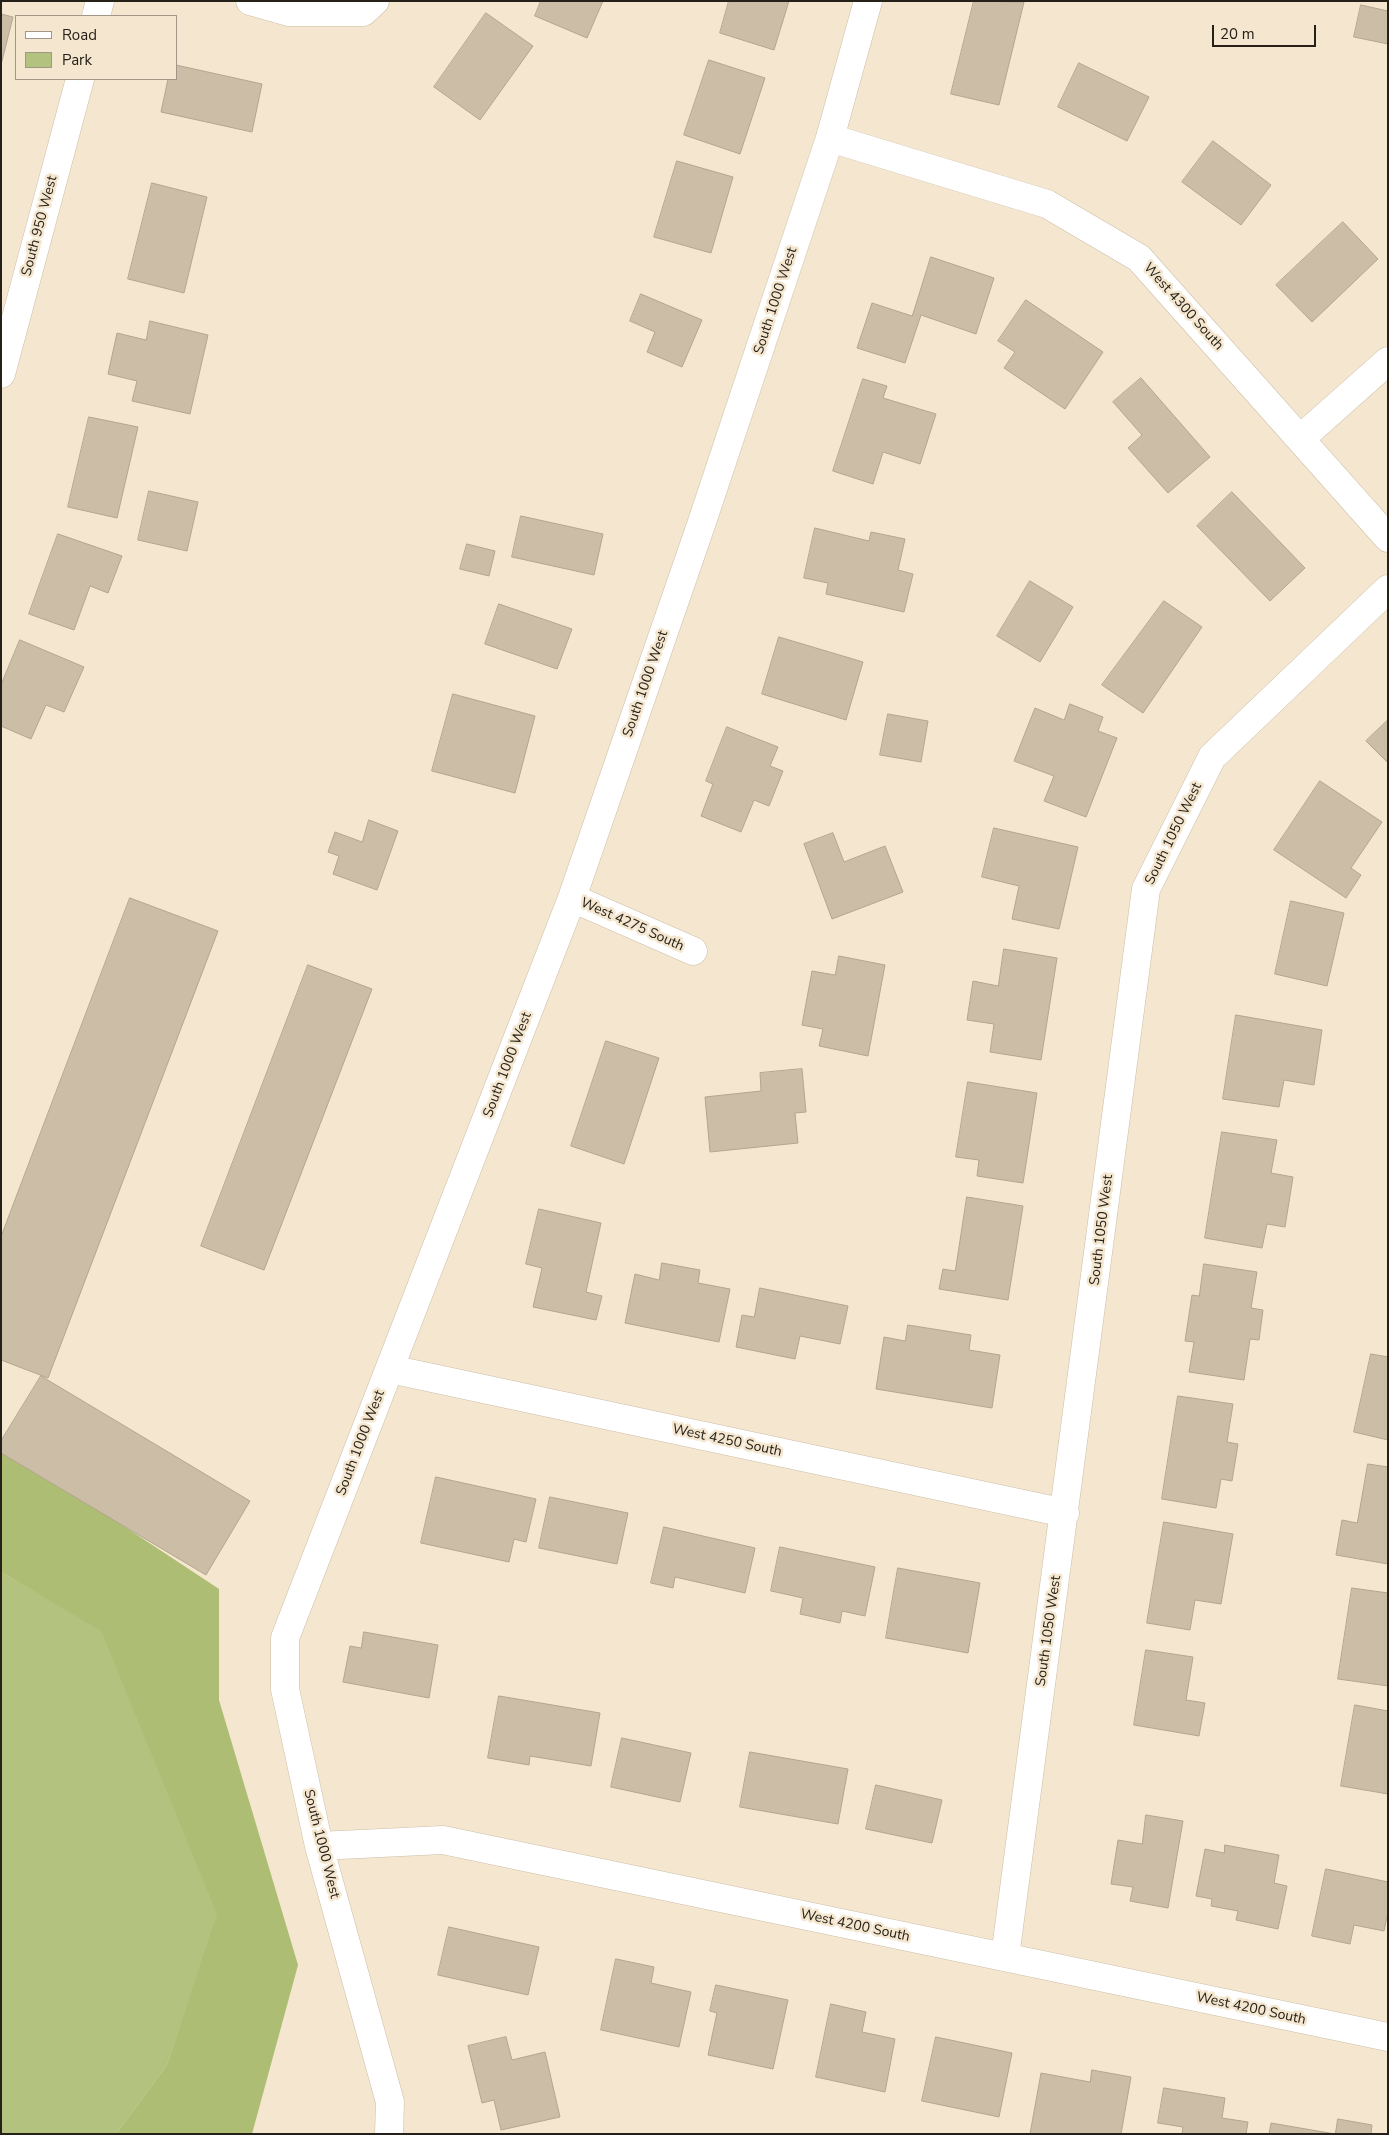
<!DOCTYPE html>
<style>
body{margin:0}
#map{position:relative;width:1389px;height:2135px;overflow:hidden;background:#f4e6cf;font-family:"Nunito Sans",sans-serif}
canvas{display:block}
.frame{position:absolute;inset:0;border:2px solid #262118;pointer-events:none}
.legend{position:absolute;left:15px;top:15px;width:162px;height:65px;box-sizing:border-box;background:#f4e6cf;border:1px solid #a29786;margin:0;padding:6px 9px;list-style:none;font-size:15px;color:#262118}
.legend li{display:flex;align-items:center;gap:10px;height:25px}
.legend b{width:25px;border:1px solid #a29786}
.scale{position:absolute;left:1212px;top:25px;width:104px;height:22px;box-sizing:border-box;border:2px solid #262118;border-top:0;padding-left:6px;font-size:15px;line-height:18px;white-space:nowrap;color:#262118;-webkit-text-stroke:4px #f4e6cf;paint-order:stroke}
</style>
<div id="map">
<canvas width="1389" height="2135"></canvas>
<div class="frame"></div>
<ul class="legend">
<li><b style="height:6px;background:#fff"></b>Road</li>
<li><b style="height:14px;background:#b3c27e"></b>Park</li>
</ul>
<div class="scale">20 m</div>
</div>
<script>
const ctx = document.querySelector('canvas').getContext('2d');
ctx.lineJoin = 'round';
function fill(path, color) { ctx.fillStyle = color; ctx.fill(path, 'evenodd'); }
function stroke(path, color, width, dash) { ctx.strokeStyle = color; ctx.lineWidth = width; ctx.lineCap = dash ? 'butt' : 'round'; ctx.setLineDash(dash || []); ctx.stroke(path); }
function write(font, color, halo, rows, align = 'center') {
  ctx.font = font + ' "Nunito Sans",sans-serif'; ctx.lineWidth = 5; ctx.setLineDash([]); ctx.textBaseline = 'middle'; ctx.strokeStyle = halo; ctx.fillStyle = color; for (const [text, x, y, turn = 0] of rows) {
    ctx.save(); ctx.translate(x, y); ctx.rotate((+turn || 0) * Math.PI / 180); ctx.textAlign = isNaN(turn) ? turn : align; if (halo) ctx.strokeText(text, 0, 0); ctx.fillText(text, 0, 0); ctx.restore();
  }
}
fill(new Path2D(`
 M1,1572L101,1630L218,1914L167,2065L116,2134H1Z`), '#b3c27e');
fill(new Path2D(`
 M1,1445L219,1589V1700L298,1965L252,2134H116L167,2065L217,1914L101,1631L1,1572Z`), '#adbd74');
const building = new Path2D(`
 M541,1H603L587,38L535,16Z
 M729,1H789L774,50L720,33Z
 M974,1L1024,2L999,105L951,94Z
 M1361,5L1388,11V44L1354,37Z
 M486,13L533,46L480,120L434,87Z
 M1,14L13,17L1,65Z
 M709,60L765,78L740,154L684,135Z
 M1079,63L1149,97L1127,141L1058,107Z
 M176,65L262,84L252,132L161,112L168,79H176Z
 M1213,141L1271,185L1241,225L1182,182Z
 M677,161L733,177L711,253L654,237Z
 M152,183L207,197L184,293L128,279Z
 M1343,222L1378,259L1312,322L1276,285Z
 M931,257L994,278L976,334L921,315L905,363L857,348L872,303L912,316Z
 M641,294L702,320L682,367L647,352L655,332L630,321Z
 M1026,300L1103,352L1065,409L1004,368L1015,352L998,341Z
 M150,321L208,335L190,414L132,401L137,381L108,374L117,333L146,340Z
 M1141,378L1210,457L1168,493L1128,448L1142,435L1113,402Z
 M863,379L887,386L883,398L936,414L920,464L883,452L873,484L833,471Z
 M89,417L138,427L117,518L68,507Z
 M149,491L198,502L187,551L138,540Z
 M1232,492L1305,568L1270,601L1197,526Z
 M521,516L603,534L594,575L512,557Z
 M815,528L869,541L871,532L905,539L898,570L913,574L904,612L826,594L828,583L804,578Z
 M58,534L122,556L108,593L90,586L74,630L29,614Z
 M467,544L495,551L489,576L460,569Z
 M1030,581L1073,607L1040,662L997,636Z
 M1164,601L1202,627L1143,713L1102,685Z
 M499,604L572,629L557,669L485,644Z
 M779,637L863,662L846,720L762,694Z
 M20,640L84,667L64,712L46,705L31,739L1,726V685Z
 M453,694L535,716L515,793L432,771Z
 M1070,704L1103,717L1098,731L1117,738L1086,817L1044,801L1054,776L1014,761L1035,708L1064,720Z
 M888,714L928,721L921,762L880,755Z
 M1388,720V763L1366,741Z
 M727,727L778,747L770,766L783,771L769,806L754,800L741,832L701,816L713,784L706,781Z
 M1320,781L1382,822L1351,868L1361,875L1346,898L1274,850Z
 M369,820L398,831L377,890L333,874L339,856L328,852L335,832L362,842Z
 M994,828L1078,847L1059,929L1012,919L1019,886L982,877Z
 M833,833L844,862L885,846L903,892L832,919L804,844Z
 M130,898L218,931L48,1378L1,1360V1237Z
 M1291,901L1344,913L1327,986L1275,974Z
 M1004,949L1057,958L1041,1060L990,1052L994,1024L967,1020L973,981L998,986Z
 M839,956L885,965L868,1056L819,1046L823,1029L802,1025L812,971L835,975Z
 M308,965L372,989L264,1270L201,1246Z
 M1236,1015L1322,1030L1314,1085L1284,1080L1279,1107L1223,1099Z
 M606,1041L659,1058L624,1164L571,1146Z
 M802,1069L806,1112L795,1113L798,1143L710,1152L705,1097L761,1091L760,1073Z
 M968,1082L1037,1093L1023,1183L977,1176L979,1160L956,1157Z
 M1222,1132L1277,1140L1271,1173L1293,1177L1285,1227L1267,1224L1262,1248L1205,1238Z
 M967,1197L1023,1206L1008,1300L939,1289L943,1269L955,1271Z
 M539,1209L601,1223L586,1292L602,1296L596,1320L533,1307L542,1268L526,1264Z
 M662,1263L700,1270L698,1283L730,1289L719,1342L625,1323L635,1274L659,1280Z
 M1204,1264L1257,1272L1251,1308L1263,1310L1259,1340L1250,1339L1244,1380L1189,1372L1194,1342L1185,1341L1192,1295L1199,1296Z
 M760,1288L848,1306L840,1344L800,1336L795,1359L736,1347L742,1315L754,1317Z
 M908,1325L971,1335L969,1350L1000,1355L992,1408L876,1389L884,1337L905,1341Z
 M1371,1354L1388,1357V1440L1354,1432Z
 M41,1376L250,1501L206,1575L1,1453V1441Z
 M1178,1396L1233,1404L1227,1442L1238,1444L1232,1481L1221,1479L1216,1508L1162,1499Z
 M1368,1464L1388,1467V1564L1336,1555L1342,1520L1357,1523Z
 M436,1477L536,1499L526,1542L514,1539L509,1562L421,1543Z
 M550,1497L628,1513L617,1564L539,1548Z
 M1164,1522L1233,1534L1221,1604L1195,1600L1190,1630L1147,1623Z
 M664,1527L755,1548L745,1593L675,1577L673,1588L651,1583Z
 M780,1547L875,1567L865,1616L842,1611L840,1623L800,1614L803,1598L771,1591Z
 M898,1568L980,1583L968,1653L886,1638Z
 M1352,1588L1388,1593V1686L1338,1679Z
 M364,1632L438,1645L429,1698L343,1682L350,1646L361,1648Z
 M1146,1650L1193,1657L1186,1700L1205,1703L1199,1736L1134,1725Z
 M499,1696L600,1713L591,1766L530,1756L529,1765L488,1758Z
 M1355,1705L1388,1711V1794L1341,1786Z
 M622,1738L691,1753L680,1802L611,1787Z
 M750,1752L848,1769L838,1824L740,1807Z
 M876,1785L942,1800L932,1843L866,1829Z
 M1146,1815L1183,1821L1168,1908L1130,1901L1133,1887L1111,1884L1118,1840L1142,1844Z
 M1225,1845L1279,1855L1274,1883L1287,1886L1278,1929L1236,1920L1238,1911L1211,1906L1212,1899L1196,1896L1205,1849L1224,1853Z
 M1326,1869L1388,1882V1912L1384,1931L1354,1925L1350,1944L1312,1936Z
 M449,1927L539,1947L528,1995L438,1975Z
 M616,1959L654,1967L651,1983L691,1992L679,2047L601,2030Z
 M716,1985L788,2000L773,2069L708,2055L717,2013L710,2011Z
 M831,2004L866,2012L862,2032L895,2039L885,2092L816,2077Z
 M506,2037L512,2060L545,2052L560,2117L501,2130L494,2100L482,2103L468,2046Z
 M936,2037L1012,2053L999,2117L922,2101Z
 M1092,2070L1131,2077L1121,2134H1030L1041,2073L1090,2082Z
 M1164,2088L1225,2098L1222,2118L1248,2122L1246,2134H1182L1183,2127L1158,2123Z
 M1338,2119L1372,2125L1371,2134H1269L1271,2123L1335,2134Z`);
fill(building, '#ccbda7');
stroke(building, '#b3a58f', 1);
const minor = new Path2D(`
 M250,1L289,12H363L375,1
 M96,16L100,1
 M830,138L1047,204L1139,258L1388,538
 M1,374L80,79
 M1300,439L1388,361
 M572,898L693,951
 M390,1369L1065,1513
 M319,1846L443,1840L1388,2037
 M1005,1957L1146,889L1212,757L1388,589
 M389,2134L390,2102L319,1846L285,1689V1638L572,898L702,522L830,138L868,1`);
stroke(minor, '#cdbfa8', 29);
stroke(minor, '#fff', 28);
write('14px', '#262118', '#f4e6cf', [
 ["South 950 West",40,226,-75],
 ["South 1000 West",776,301,-72],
 ["West 4300 South",1183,307,48],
 ["South 1000 West",646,684,-71],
 ["South 1050 West",1174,834,-64],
 ["West 4275 South",632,925,24],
 ["South 1000 West",508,1065,-69],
 ["South 1050 West",1102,1230,-83],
 ["West 4250 South",727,1441,12],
 ["South 1000 West",361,1443,-69],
 ["South 1050 West",1049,1631,-82],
 ["South 1000 West",321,1844,76],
 ["West 4200 South",855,1926,12],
 ["West 4200 South",1251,2009,12]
]);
</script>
